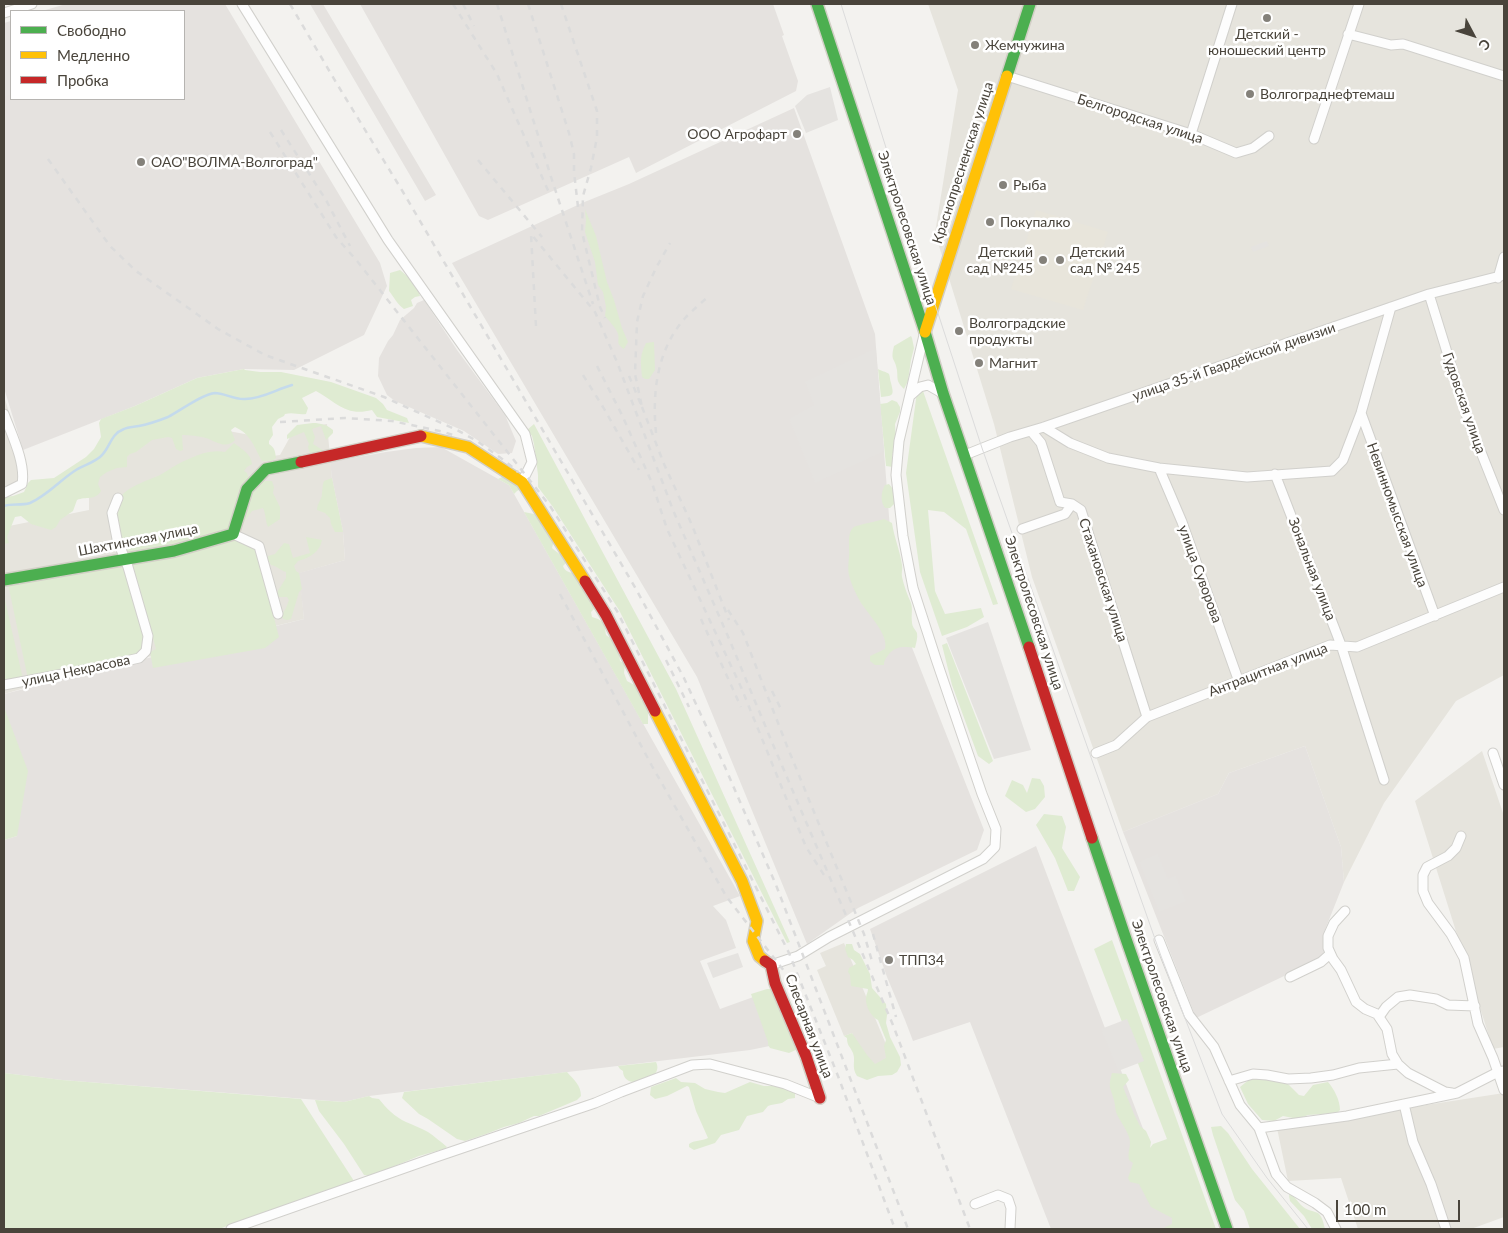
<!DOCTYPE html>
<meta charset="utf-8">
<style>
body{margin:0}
#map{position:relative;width:1508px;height:1233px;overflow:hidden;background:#f3f2ef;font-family:Lato,sans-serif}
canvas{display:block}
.frame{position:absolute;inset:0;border:5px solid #49443b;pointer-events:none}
.legend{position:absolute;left:10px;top:10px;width:175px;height:90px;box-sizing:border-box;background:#fff;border:1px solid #b6b4b1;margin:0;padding:6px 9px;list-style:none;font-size:15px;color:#49443b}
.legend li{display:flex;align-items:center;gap:10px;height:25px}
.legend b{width:25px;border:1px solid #b6b4b1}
.north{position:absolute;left:1448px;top:10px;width:50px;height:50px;-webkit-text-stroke:4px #fff;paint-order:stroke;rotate:130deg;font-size:14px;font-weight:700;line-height:20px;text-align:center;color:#49443b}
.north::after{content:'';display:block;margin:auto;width:18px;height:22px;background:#49443b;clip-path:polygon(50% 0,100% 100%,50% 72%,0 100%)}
.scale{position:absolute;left:1336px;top:1200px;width:124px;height:22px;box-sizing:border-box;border:2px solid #49443b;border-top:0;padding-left:6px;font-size:15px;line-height:18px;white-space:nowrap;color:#49443b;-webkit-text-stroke:4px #fff;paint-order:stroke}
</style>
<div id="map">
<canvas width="1508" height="1233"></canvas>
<div class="frame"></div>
<ul class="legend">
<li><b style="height:6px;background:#4caf50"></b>Свободно</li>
<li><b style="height:6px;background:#ffc107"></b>Медленно</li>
<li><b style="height:6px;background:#c62828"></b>Пробка</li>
</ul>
<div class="north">С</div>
<div class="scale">100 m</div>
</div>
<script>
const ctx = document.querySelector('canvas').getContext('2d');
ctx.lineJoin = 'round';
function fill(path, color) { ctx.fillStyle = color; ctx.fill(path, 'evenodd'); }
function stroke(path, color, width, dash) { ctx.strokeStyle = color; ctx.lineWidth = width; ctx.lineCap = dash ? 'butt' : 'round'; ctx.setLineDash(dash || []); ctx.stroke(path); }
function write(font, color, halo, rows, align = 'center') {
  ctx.font = font + ' Lato,sans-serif'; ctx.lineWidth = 5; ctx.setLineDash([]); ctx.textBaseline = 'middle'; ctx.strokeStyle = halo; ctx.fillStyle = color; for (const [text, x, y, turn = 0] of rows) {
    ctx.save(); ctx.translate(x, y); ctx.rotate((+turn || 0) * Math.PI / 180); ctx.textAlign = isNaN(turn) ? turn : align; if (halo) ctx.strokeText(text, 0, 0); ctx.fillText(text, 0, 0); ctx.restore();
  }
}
fill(new Path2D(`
 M928,4H1504V675L1456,701L1384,803L1344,882L1341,847L1305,746L1229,773L1218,794L1123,832L1032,577L994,424L935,233L958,90Z
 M4,396L21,452L26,486L4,497Z
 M327,424L332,478L343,532L345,560L300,573L304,619L53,680L4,694V527L89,510V484L104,469L149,440L178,433L223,430L250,435L265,457L280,455L295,428Z
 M1482,751L1504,816V1047L1493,1049L1415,801Z
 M844,943L892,1059L867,1070L852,1033L844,1036L817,970L826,966L820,953Z
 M1504,1093V1217L1471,1229H1358L1341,1178L1288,1181L1277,1128Z`), '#e6e4dd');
fill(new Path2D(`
 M66,4H225L380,263L387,286L364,335L294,370L244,369L197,378L135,406L23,450L4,388V23L11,21V99H184V11H42Z
 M310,4H323L436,195L425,201Z
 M360,4H773L784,35L782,36L798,81L796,91L636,173L629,157L488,220L479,216Z
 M794,108L875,334L896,607L984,830L977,850L858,908L807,944L697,677L452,263L582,203L629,184Z
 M424,300L457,350L505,415L516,441L512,453L498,454L464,431L395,401L387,395L378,376L379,358L388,341L393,335L400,320L414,308L417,303Z
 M441,447L509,485L740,896L713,906L726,920L736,948L700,961L720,1009L770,991L789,1042L750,1050L369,1096L344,1102L62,1080L4,1073V840L17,836L4,710V694L304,619L299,573L345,560L343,532L332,478L330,462L386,452L416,448Z
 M1305,746L1341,847L1344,882L1323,935L1324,957L1196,1018L1123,832L1218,794L1229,773Z
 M1036,846L1181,1229H1051L970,1022L913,1041L905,1020L887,977L870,929Z`), '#e5e2df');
fill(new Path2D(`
 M1036,210L1108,232L1083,310L1011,289Z`), '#e8e5db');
fill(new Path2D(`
 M585,209L596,236L607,282L614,300L622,328L628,342L624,349C615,343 620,342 618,334C616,328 609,321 605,316L606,307L603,292L598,285L595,262L585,232L586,220Z
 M400,270C407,275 418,288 420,296L415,297L411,300L413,306L404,309C397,304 394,297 389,291L390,273Z
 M911,336L912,338L914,348L911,360L908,381L904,389C896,381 898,380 897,370C895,357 890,362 894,346Z
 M654,342L655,370L649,379H645L642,377C641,361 639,358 646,343Z
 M244,369L245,370L260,372H281L331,382L376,398L383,404L387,410L407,418L409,423L377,417L372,410C346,417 336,402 316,391L302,398L308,408L306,414C297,415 294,412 285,414L284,416L278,419L272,427L273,435L269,441V444C275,448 275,451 276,458L272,461H262C254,447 251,434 235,427L231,430L235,440C226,450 215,441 206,438C199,436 189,435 182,435L183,450L180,451L176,449L172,438L168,437L152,440L136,452L130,454L127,457V467L117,468L107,472L100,477L98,484L101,491C95,501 86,496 77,500L73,511L60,520L56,527L51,530L31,524L21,516L15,517L7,537L9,543L4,544V497L13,496L24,492L28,483L31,480L54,478L86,457L94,449L101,437L99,423L101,419L135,406L197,378Z
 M878,369C881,371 887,372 889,374C890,376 890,381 891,383C894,395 894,396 881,397Z
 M923,391L998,604L993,605L966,529L944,512L928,510L935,591L945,614L981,608L984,617L967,627L942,636L920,572L906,473L917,392Z
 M892,400L897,402L900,407V412L895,424L896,442L892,456L893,467L886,466L880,404L887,403Z
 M313,423C321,423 327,425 333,430V433L326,440L321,426L312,429L315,437L313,444L324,451L310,454L308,447L309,444L304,432L287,439V435L297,425Z
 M534,424L676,689L790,942L787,943L619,610L553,507L538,487V475L534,444L532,436L527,430Z
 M234,443C242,449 251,454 252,464L247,467L244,471L247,473L252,489H257L262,481H272L274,487L273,493L280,507V519L268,527C265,521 266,514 263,508L252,511L242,525L179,548L128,554C120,538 111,516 120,498C126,487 149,480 160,475C170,469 180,462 191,458C202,453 213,450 225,452Z
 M506,475L521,489L517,491L514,494L509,485L498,479Z
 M332,478L343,532H335L331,524L330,518L325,513L317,510C317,503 322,500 322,493C323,488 322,486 324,481Z
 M889,484L893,489L895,503L890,508H885C880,501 881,492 885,485Z
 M524,512L534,514L554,540L552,548C557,553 563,555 567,562L563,566C565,572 570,572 575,574L592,604L594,609L591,612L592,617L598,619L604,623L606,635L613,640L619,652L620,661L625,664L624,673L627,681L638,687L642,692L641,700L648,706V724H643Z
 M884,519L892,523C894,537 900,551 902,565C903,569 901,573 902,577C904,586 907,594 911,603C913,609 911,616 912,622C912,627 915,629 917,633C918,638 916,643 915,648C905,647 897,645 889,654C886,658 884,660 884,665H875L870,661V656L885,649C889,635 869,615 861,603C856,594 851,584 849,575C847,566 850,557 849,548C849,541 848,531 854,527C857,525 879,521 884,519Z
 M234,537L256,549L279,637L265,648L153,668L150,652L156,649L132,562Z
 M306,537L322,540C320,552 309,558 298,561L294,566L296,571L299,573L302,589L299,592L291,619C286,621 284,620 281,616L286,608L289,600L287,597H278L276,594L286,578V572C280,570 277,566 271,565L268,560V556L275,554L284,543L289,544L293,558L310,553Z
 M124,565L144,635L143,649L133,656L28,679L8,584Z
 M4,596L23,679L4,682Z
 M947,643L993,761L989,764L978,756L952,685L942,645Z
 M4,707L28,771L17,836L4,840Z
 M1032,778L1040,779L1044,786L1045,797L1035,809L1026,812L1005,796L1012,780L1023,785L1027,793Z
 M1044,814L1062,816L1066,827L1062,848L1080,877L1074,891H1068L1055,858L1036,825Z
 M1112,940L1216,1229H1164V1228L1172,1224V1218L1151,1207L1139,1184L1130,1182L1128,1178L1133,1163L1129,1160C1127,1152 1132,1145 1129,1137C1126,1128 1119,1120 1116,1112C1115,1108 1115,1104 1114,1100C1110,1086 1108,1088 1112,1073L1126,1074L1129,1080L1123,1087L1134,1114L1140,1126L1146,1131L1151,1142L1150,1148L1153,1144L1167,1139L1094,949Z
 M846,944H852L854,950L860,954L870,974L872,988L886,1004L887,1015L886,1023L890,1037L900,1057L901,1065L897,1072L892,1075L878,1076L867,1080L857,1076C851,1067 856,1061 853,1053C850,1046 847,1046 847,1038L844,1036L852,1033L867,1055L875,1064L886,1058L884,1046L886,1040L878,1020C871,1017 865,1005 866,998C866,995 868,992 868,989L851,986L850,975L848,972L849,968L856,964L853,960L848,957L845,949Z
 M767,989H771L798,1049L789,1053L770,1048L768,1045V1042L751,994Z
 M656,1062C657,1064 658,1067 657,1070C655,1081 623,1090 623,1071L620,1069L618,1066Z
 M567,1072C574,1080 581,1085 581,1096L577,1100L539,1116H534L519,1123L504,1127L486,1134L465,1141L457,1139L428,1119L419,1114L402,1098L404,1092Z
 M4,1073L62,1080L301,1099L354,1181L219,1229H4Z
 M1258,1076L1285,1081L1299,1095L1304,1096L1313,1085L1328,1082C1334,1089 1340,1100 1340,1110L1337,1113L1308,1115L1298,1119L1283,1116L1274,1121L1262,1120L1248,1104L1240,1087L1251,1078Z
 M676,1078L681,1082L695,1083L705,1089L718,1092L725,1093L750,1082L764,1086H773L795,1091V1098L788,1099L782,1103L771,1105L768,1106L763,1112L747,1116L739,1130L721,1135L715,1143L694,1150L689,1147V1144C694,1140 702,1141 708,1138L696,1111L689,1087L687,1086L667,1096L655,1099L650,1095L651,1087Z
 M369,1096L372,1098L379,1099C386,1108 395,1117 406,1122C413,1125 421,1128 428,1132C434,1136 441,1142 447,1147L444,1149L419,1156L371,1176L364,1175L344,1144L319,1111L315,1100L344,1102Z
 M1221,1126L1228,1133L1252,1169L1300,1229H1250L1244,1211L1235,1200L1213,1135L1211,1127Z
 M1290,1193C1295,1197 1297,1201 1301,1205C1314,1217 1320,1204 1325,1229H1312L1304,1216L1290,1201L1289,1196Z`), '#dfebd2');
fill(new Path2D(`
 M4,56L11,78V94L4,97Z
 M830,87L838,120L806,133L795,106L807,95Z
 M1267,241L1269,246L1253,252L1251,247Z
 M872,350H876L884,451L815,483L789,419L814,405L805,382Z
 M988,622L1031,750L994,759L946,638Z
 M1158,854L1168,879L1176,876L1186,901L1159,912L1139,862Z
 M738,953L743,967L713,978L707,963Z
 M1127,1019L1144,1061L1118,1071L1101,1029Z`), '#e5e3e0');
stroke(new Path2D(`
 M4,506C12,503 21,506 30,503C48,495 60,480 76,470C84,465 93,463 100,457C110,449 110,434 124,429C128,427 134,427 139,426C149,424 158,421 168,417C180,411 202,394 215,393C224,393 235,400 245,399C262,399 277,389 292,385`), '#c4daec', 2.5);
const street = new Path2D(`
 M242,4L388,240L525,434L532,462L522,482
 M4,13L32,4
 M1348,34L1391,45L1403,44L1504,76
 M1007,76L1191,134L1236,153L1253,148L1269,136
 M1191,134L1232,4
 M1314,139L1359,4
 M1498,278L1504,257
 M1429,294L1467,417L1504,510
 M910,396L920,387L928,385L942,393
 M1361,413L1435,616
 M4,414C11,433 26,463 22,484L4,493
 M1044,427L1070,443L1108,458L1159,468L1247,477L1332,471L1343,460L1361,413L1391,307
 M1031,431L1041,443L1060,502L1072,504L1081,510L1147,717
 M965,455L1010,437L1044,427L1429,294L1504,275
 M1159,468L1182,522L1239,682
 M1275,474L1341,645L1384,780
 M1022,529L1065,514L1072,504
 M233,534L259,546L278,614
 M4,685L95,668L139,658L146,651L148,636L128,567L117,539L112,513L118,498
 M1096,753L1116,745L1147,717L1330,645L1357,647L1504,587
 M1493,753L1504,785
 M1461,836L1456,848L1448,856L1427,867L1423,875V891L1428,903L1451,934L1464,958L1478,1024L1493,1058L1504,1090
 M1345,911L1334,923L1328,936V948L1333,959L1341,970L1356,1002L1365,1009L1377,1014L1387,1029L1392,1054L1398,1064
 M1159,940L1189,1015L1214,1047L1240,1105L1259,1128L1347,1116L1457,1093L1498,1072L1504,1071
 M771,965L798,956L829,937L983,859L995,847L996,829L982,794L936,659L913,588L903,536L896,475L899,441L924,335
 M1290,977L1321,962L1330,954
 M1379,1017L1386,1007L1398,997L1410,995L1436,999L1448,1005L1475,1006
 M1229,1081L1253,1074L1267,1075L1288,1079L1311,1078L1333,1075L1359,1068L1398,1064L1408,1073L1445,1092L1452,1093
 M1404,1104L1413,1142L1431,1184L1446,1229
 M1259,1128L1276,1174L1287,1187L1315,1203L1327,1212L1336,1229
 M975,1204L998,1195L1008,1199L1011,1208L1010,1229
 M231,1229L436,1157L595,1103L621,1092L692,1065L710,1064L785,1084L820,1098`);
const fast = new Path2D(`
 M817,4L925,332L943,393L1029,647
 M1007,76L1030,4
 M4,580L174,551L233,534L247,489L266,469L301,462
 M1092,838L1126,939L1227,1229`);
const slow = new Path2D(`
 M925,332L1007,76
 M421,436L468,447L522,482L585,581
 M655,711L742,881L757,921L753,941L759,956L765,961`);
const jam = new Path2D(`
 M301,462L421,436
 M585,581L606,615L655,711
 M1029,647L1092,838
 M765,961L771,965L775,983L806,1056L820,1098`);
stroke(street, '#d1d0cc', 11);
stroke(fast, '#d2cfc6', 14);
stroke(slow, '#d2cfc6', 14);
stroke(jam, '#d2cfc6', 14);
stroke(street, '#fdfdfd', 9);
stroke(fast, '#4caf50', 11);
stroke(slow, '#ffc107', 11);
stroke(jam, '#c62828', 11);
stroke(new Path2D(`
 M841,4L934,301L982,448L1161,956L1222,1114L1267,1178L1308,1229`), '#dbdbdb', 1);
stroke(new Path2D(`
 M290,4L337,84L403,192L636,589L684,678L725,767L776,885L908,1229
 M453,4L497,74L550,195
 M463,4L474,26
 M497,4L552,180L593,304
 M528,4L569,133L574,154V172L578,207
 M561,4L597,111V137L591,168L583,196L582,232L600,307L605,318
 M281,130L326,200L350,246
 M270,132L336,237L357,261L550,506L617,611L789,953L838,1076L895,1229
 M48,159L110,246L136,271L218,329L265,355L384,397L457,430L477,441L505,461L518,472
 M478,160L542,237
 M536,326L531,234L595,312L617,362L673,510L730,641L774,747L893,1025L970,1229
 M597,366L622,415L652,483L667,529L741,687L806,847L824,875
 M583,375L603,407L639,470
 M629,376L642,407L635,374L637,322L643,296L656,268L670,243
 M642,407L664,464L692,525L729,620
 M280,422L345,418L392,421L444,432L453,435
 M656,433C652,392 657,349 686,317C693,310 701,303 709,296
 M560,594L652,766L726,896L801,993
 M728,610L743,633L787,746L864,934L872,961
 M701,619L741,707
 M666,660L689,707
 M772,691L782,711
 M873,934L896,1017`), '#dbdbdb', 2.5, [6, 6]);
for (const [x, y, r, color] of [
 [1267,18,5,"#84817a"],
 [975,45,5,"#84817a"],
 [1250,94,5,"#84817a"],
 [797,134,5,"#84817a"],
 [141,162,5,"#84817a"],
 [1003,185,5,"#84817a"],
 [990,222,5,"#84817a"],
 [1043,260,5,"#84817a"],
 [1060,260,5,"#84817a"],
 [959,331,5,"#84817a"],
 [979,363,5,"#84817a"],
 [889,960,5,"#84817a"]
]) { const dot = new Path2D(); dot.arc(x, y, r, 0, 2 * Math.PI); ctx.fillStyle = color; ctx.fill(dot); stroke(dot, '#fff', 2); }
write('14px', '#49443b', '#fff', [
 ["Детский -",1267,34,"center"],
 ["юношеский центр",1267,50,"center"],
 ["Жемчужина",985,45],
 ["Волгограднефтемаш",1260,94],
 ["ООО Агрофарт",787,134,"right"],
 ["ОАО\"ВОЛМА-Волгоград\"",151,162],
 ["Рыба",1013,185],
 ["Покупалко",1000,222],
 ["Детский",1033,252,"right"],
 ["сад №245",1033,268,"right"],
 ["Детский",1070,252],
 ["сад № 245",1070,268],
 ["Волгоградские",969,323],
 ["продукты",969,339],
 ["Магнит",989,363],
 ["ТПП34",899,960]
], 'left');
write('14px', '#49443b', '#fff', [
 ["Белгородская улица",1140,119,18],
 ["Краснопресненская улица",963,163,-72],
 ["Электролесовская улица",907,228,72],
 ["улица 35-й Гвардейской дивизии",1234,362,-19],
 ["Гудовская улица",1464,403,71],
 ["Невинномысская улица",1397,515,70],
 ["Шахтинская улица",138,540,-11],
 ["Зональная улица",1312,569,69],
 ["улица Суворова",1200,574,70],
 ["Стахановская улица",1103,580,72],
 ["Электролесовская улица",1034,613,72],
 ["Антрацитная улица",1268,670,-21],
 ["улица Некрасова",76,671,-12],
 ["Электролесовская улица",1162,996,71],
 ["Слесарная улица",809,1026,69]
]);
</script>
